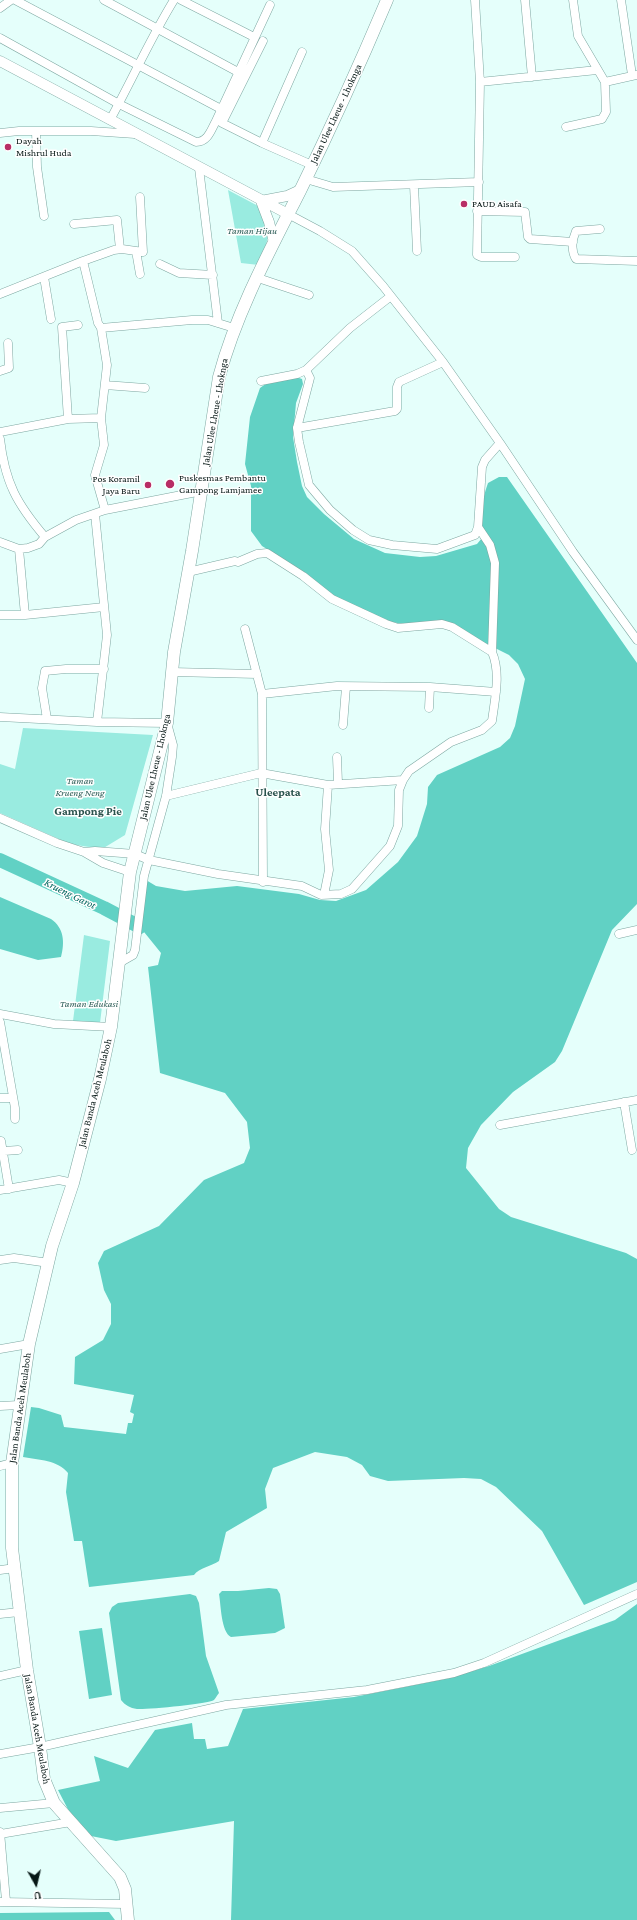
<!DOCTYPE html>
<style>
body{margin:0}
#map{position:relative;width:637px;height:1920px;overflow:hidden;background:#e5fffb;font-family:"Crimson Pro",serif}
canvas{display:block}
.north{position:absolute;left:16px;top:1864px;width:40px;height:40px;-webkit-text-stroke:3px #fff;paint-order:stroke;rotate:172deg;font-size:11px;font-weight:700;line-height:16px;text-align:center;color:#061715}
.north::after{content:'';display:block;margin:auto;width:14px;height:18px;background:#061715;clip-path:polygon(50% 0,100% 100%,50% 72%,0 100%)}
</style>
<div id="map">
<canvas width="637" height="1920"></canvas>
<div class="north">U</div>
</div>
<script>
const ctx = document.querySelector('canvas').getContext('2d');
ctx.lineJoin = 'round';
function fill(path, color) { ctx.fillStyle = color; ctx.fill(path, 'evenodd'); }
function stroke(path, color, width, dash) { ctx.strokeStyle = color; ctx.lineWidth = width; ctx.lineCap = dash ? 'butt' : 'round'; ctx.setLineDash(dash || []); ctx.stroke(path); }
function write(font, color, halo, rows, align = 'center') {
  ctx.font = font + ' "Crimson Pro",serif'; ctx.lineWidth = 3; ctx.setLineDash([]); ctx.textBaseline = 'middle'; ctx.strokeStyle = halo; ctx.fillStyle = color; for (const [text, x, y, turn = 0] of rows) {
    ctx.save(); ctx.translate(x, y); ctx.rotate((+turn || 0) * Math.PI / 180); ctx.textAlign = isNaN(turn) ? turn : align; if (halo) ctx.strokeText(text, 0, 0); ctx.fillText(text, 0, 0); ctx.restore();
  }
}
fill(new Path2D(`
 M228,190L260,207L269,231L263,260L259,265L241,263Z
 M23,728L153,735L125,835L102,849L70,844L0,813V764L15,769Z
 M84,935L110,941L100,1023L73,1021Z`), '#99ebe0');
fill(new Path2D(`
 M296,377L302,379L303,384L296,403L293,437L297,462L302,486L307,497L324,514L354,539L385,553L420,557L436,556L477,544L482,538C480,518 481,502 488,483L499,477H507L637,663V904L612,930L562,1051L555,1062L513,1092L481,1125L468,1148L466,1168L499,1209L511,1217L626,1253L637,1259V1582L584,1605L542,1531L496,1487L481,1479L464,1478L388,1481L370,1476L362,1465L347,1457L315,1452L273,1468L265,1489L267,1508L226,1532L219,1561C212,1566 199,1568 194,1575L89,1587L82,1541H74L66,1492L68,1473C58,1460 39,1460 23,1457L31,1407L39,1408L61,1415L64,1427L126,1434L128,1423H132L134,1414L130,1412L134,1395L74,1384L75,1357L103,1340L111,1324V1304L104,1290L98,1263L104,1251L159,1226L204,1180L244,1163L250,1148L247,1122L225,1093L160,1073L148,967L158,965L161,953L140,927L146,880L156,886L185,891L237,886L299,894L320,900L336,901L366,890L398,862L417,836L427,804L428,787L437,775L500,747L510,738L515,726L525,679L518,664L509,655L453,627L404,624L391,622L346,603L327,593L283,559L262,546L251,531V486L245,464L250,417L260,388L267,383Z
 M0,897L51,919C64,928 65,942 61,957L38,960L0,949Z
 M269,1588L277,1589L280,1594L285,1628L275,1633L231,1637C221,1632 221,1605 219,1594L222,1591H238Z
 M190,1594L196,1596L199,1603L206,1656L219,1693C217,1695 216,1698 214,1700C208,1704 144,1710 137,1709C130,1708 125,1705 121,1700L109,1613L112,1607L118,1603Z
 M637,1604V1920H231L234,1821L116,1841L91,1836L73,1819L58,1790L100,1781L94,1756L128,1768L155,1730L192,1723L194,1739H205L207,1749L228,1746L243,1709L354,1697L450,1678L489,1666L615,1620Z
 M102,1628L112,1695L89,1699L79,1631Z
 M109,1912L115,1920H0V1913Z`), '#61d1c4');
stroke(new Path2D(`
 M0,860L104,908L140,927`), '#61d1c4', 14);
const minor = new Path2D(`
 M15,0L221,109
 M104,0L238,72
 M181,0L254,37
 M475,0L480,82L477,255L481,257H515
 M525,0L532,77
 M621,0L632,75
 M0,8L11,0
 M0,38L119,104L196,142C208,142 211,130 216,121L270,5
 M263,41L222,123L262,143L312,165
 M480,82L597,70
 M605,82L637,75
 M110,120C132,80 150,39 174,0
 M566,127L602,119L606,112L605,82L578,36L573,0
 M36,131L37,167L44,216
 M0,133L19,131H91L135,134
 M262,143L302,52
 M199,168L218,323
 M306,179L333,187L479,182
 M414,185L417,251
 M477,211L525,212L528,237L530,239L573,242
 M288,214L320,231L352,251L383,286L443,362L500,443L573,552L637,640
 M74,224L117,220L120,249
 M600,229L576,231C572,240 571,251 576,259L637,261
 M136,251L140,274
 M83,261L114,250L122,249L143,252L140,197
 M160,264L179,273L213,275
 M44,277L51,319
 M258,278L309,295
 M0,294L83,261L98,323L101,328L192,320H208L234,328
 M306,370L350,328L391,296
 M0,371L9,368L8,343
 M261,381L297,374L306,370L310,378L297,428L299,442L309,485L330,510L353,530L369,540L392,545L437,549L475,535L478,527L482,467L485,460L500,443
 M105,385L145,388
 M101,418L107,365L101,328
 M68,419L62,327L78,325
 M297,428L395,411L397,409V387L399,382L443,362
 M0,432L68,419L101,418L104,445L95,475L105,510
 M0,439C5,483 17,504 45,537
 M95,514L107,635L97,722
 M478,527L490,545L495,563L492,652
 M0,542L19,549L28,548L39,544L45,537L76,520L105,510L202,491
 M0,615H25L19,549
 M25,615L104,607
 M245,629L262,694L263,882
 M172,672L257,674
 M262,694L337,686L430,687L496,692
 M429,708L430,687
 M0,717L97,722L167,723L173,745L172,757L166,796L144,876L135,950L133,955L119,963
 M47,719L42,688L45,671L66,669H104
 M343,725L346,687
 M337,757L338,783
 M166,796L261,773L328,785L403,780
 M0,818L57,843L84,852L103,863L130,872
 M84,852L95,851L135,854L149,860L218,874L302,886L321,895L341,894L352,889L390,846L398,826L399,790L403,780L409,771L451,742L482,730L492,721C495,698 501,673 492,652L452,627L442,624L398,628L386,624L332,599L303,576L267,553L257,554L238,562L235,561L188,572
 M324,895L329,870L325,829L328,785
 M619,934L637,930
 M0,1014L54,1024L111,1027
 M0,1022L15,1108V1119
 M0,1098H13
 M624,1102L632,1150
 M500,1125L637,1100
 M1,1141L9,1189
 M4,1151L18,1150
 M0,1190L59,1180L73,1183
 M0,1260L14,1258L49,1263
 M0,1349L29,1344
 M0,1406L19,1405
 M0,1466L12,1463
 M0,1570L15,1568
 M0,1614L19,1612
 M0,1676L27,1670
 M0,1754L40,1747L226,1705L367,1690L454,1673L484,1663L637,1594
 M0,1808L54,1803
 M0,1832L6,1901
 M0,1834L71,1822
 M0,1902L126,1904`);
const major = new Path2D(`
 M0,61L288,214
 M274,242L269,222L261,201L287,196L300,190`);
const highway = new Path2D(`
 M128,1920L125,1889L120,1877L54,1803L44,1779L40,1747L27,1670L12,1548V1463L29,1344L52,1246L73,1183L100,1079L111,1027L130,872L167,723L174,652L192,551L219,377C236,313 270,250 300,191C331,128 360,64 387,0`);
stroke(minor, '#7da7a1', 9);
stroke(major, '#7da7a1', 11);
stroke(highway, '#7da7a1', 13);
stroke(minor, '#fff', 8);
stroke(major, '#fff', 10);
stroke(highway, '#fff', 12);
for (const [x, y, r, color] of [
 [8,147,4,"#b82d65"],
 [464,204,4,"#b82d65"],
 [170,484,5,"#b82d65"],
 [148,485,4,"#b82d65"]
]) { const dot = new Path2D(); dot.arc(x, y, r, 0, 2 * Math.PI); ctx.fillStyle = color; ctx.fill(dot); stroke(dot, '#fff', 1.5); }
write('10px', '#061715', '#fff', [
 ["Jalan Ulee Lheue - Lhoknga",336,114,-65],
 ["Jalan Ulee Lheue - Lhoknga",215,412,-80],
 ["Jalan Ulee Lheue - Lhoknga",155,767,-77],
 ["Jalan Banda Aceh Meulaboh",95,1093,-76],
 ["Jalan Banda Aceh Meulaboh",20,1408,-82],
 ["Jalan Banda Aceh Meulaboh",37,1729,80]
]);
write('10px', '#061715', '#fff', [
 ["Dayah",16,141],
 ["Mishrul Huda",16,153],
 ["PAUD Aisafa",472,204],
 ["Puskesmas Pembantu",179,478],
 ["Gampong Lamjamee",179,490],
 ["Pos Koramil",140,479,"right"],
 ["Jaya Baru",140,491,"right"]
], 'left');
write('italic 10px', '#2f5f59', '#fff', [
 ["Taman Hijau",252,231],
 ["Taman",80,781],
 ["Krueng Neng",80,793],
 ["Taman Edukasi",89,1004]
]);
write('italic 11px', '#00655d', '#fff', [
 ["Krueng Garot",70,894,26]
]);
write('bold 12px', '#2a524d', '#fff', [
 ["Uleepata",278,792],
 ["Gampong Pie",88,811]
]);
</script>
